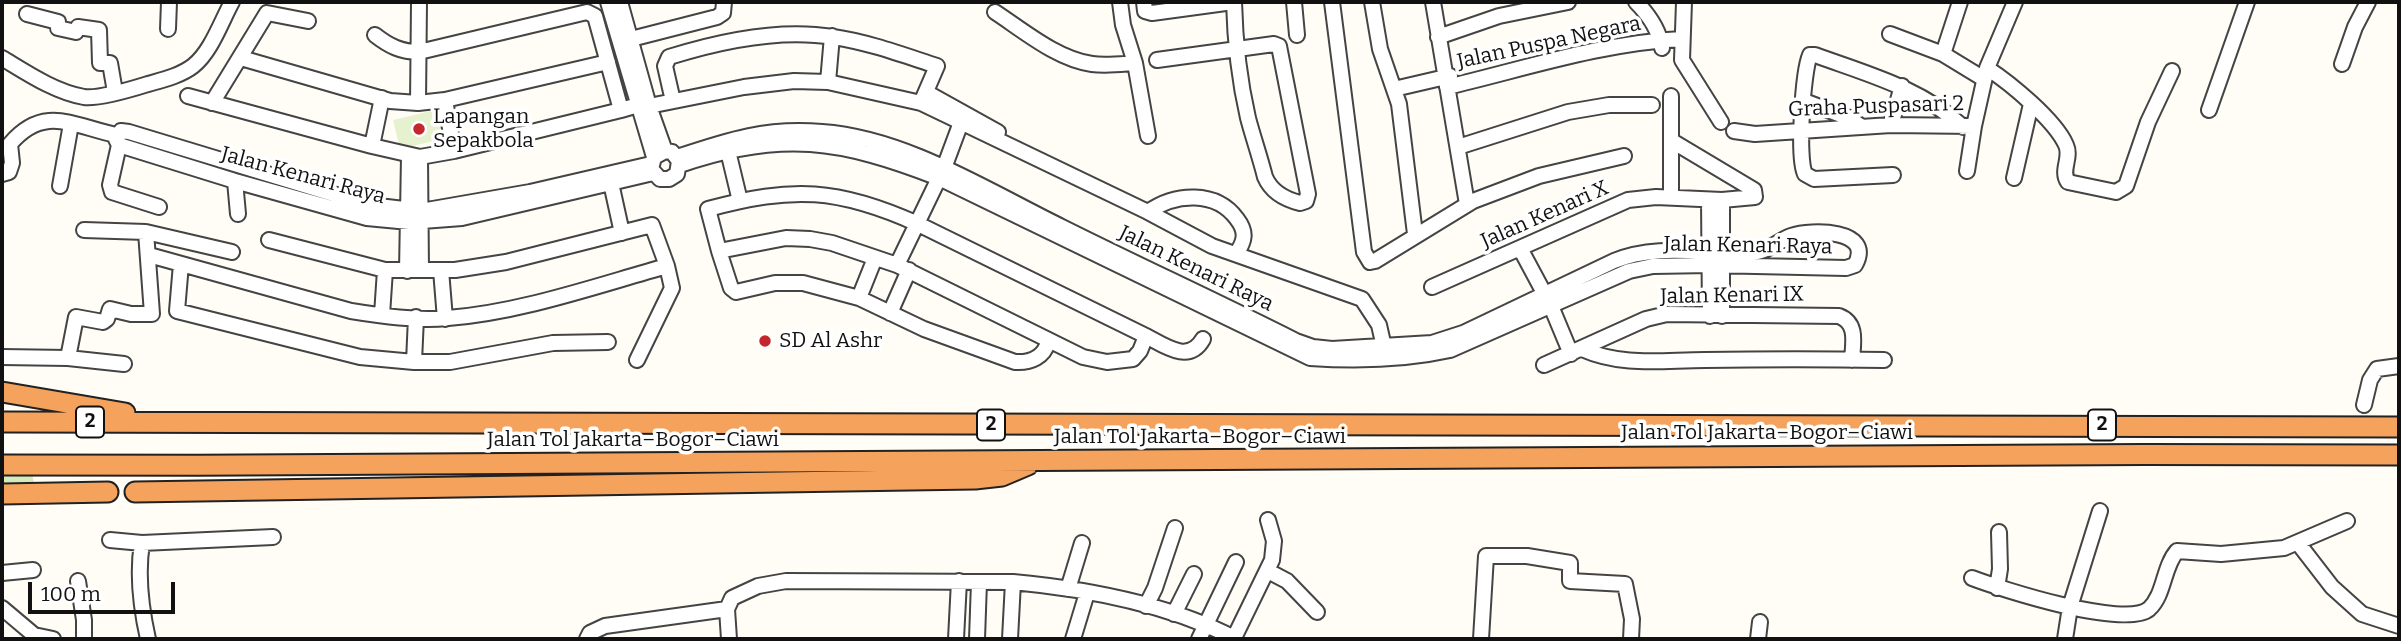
<!DOCTYPE html>
<meta charset="utf-8">
<style>
body{margin:0}
#map{position:relative;width:2401px;height:641px;overflow:hidden;background:#fffdf5;font-family:Bitter,serif}
canvas{display:block}
.frame{position:absolute;inset:0;border:4px solid #111;pointer-events:none}
.scale{position:absolute;left:28px;top:582px;width:147px;height:32px;box-sizing:border-box;border:4px solid #111;border-top:0;padding-left:9px;font-size:21px;line-height:24px;white-space:nowrap;color:#111;-webkit-text-stroke:5px #fff;paint-order:stroke}
</style>
<div id="map">
<canvas width="2401" height="641"></canvas>
<div class="frame"></div>
<div class="scale">100 m</div>
</div>
<script>
const ctx = document.querySelector('canvas').getContext('2d');
ctx.lineJoin = 'round';
function fill(path, color) { ctx.fillStyle = color; ctx.fill(path, 'evenodd'); }
function stroke(path, color, width, dash) { ctx.strokeStyle = color; ctx.lineWidth = width; ctx.lineCap = dash ? 'butt' : 'round'; ctx.setLineDash(dash || []); ctx.stroke(path); }
function write(font, color, halo, rows, align = 'center') {
  ctx.font = font + ' Bitter,serif'; ctx.lineWidth = 7; ctx.setLineDash([]); ctx.textBaseline = 'middle'; ctx.strokeStyle = halo; ctx.fillStyle = color; for (const [text, x, y, turn = 0] of rows) {
    ctx.save(); ctx.translate(x, y); ctx.rotate((+turn || 0) * Math.PI / 180); ctx.textAlign = isNaN(turn) ? turn : align; if (halo) ctx.strokeText(text, 0, 0); ctx.fillText(text, 0, 0); ctx.restore();
  }
}
fill(new Path2D(`
 M2,465H31L35,491L2,494Z`), '#d5ebbd');
fill(new Path2D(`
 M439,109L446,138L400,149L393,120Z`), '#e6f2cf');
const minor = new Path2D(`
 M608,2L654,157
 M620,2L649,106L665,151L672,152L679,161L677,174L669,179H660L651,169L654,157L665,151
 M1120,2L1123,25L1135,63L1148,136
 M1144,2L1145,11L1152,13L1233,2
 M1294,2L1297,35
 M1332,2L1364,252L1370,262L1375,261L1473,201L1539,176L1624,156
 M1372,2L1380,49L1399,104L1415,234
 M1433,2L1467,204
 M1636,2C1649,15 1659,29 1662,48
 M1684,2L1682,60L1721,122
 M995,12C1024,31 1057,59 1092,64C1106,66 1121,64 1135,63
 M27,14L58,22V28L76,32L78,27L99,30L100,63H110L115,92
 M168,29L169,2
 M1890,34L1943,54L1984,79
 M375,35C389,46 401,52 419,52L587,12L595,16L621,110L638,105
 M1438,37L1499,16L1568,2
 M631,39L717,17L723,13L724,2
 M1943,54L1960,2
 M2,58C27,73 55,92 84,97C100,99 132,89 148,84C162,80 180,76 193,66C211,52 221,22 232,2
 M241,58L390,101L418,103L445,100L608,62
 M1157,60L1274,44L1279,46L1308,194L1306,201L1300,203C1284,199 1271,191 1265,177C1260,157 1253,137 1248,118C1239,79 1235,41 1234,2
 M2342,64L2355,27L2368,2
 M1987,68C2010,83 2055,120 2066,145C2072,158 2060,170 2068,182L2116,192L2126,186L2148,122L2172,71
 M828,82L832,36
 M1447,87C1524,69 1601,43 1681,39
 M1394,89L1450,76
 M926,92L998,132
 M188,96L372,146L420,157L454,151L621,110
 M445,100L454,151
 M673,101L665,66L669,57C720,41 779,28 833,37C868,42 903,55 937,66L921,103
 M1804,101L1849,118L1862,127
 M212,103L267,13L308,21
 M418,103L419,2
 M649,106L744,87L794,81L828,82L921,103L1148,212L1212,246L1362,299L1379,325L1384,347
 M2209,110L2247,2
 M1891,125L1902,86
 M1734,131L1755,134L1891,125L1974,126L1987,68L2015,2
 M10,144C44,104 73,126 116,135
 M119,145L110,185L112,192L159,207
 M372,146L382,98
 M1458,147L1568,112L1609,105H1652
 M728,151L740,201
 M420,157L421,270
 M677,157C728,140 767,127 822,132C906,138 988,191 1062,227C1140,266 1219,302 1296,341L1313,347L1332,349L1432,343L1463,333L1614,261C1660,242 1709,256 1757,252C1771,250 1779,240 1791,236C1811,229 1875,229 1855,265L1846,268L1710,265L1653,266L1629,271L1450,350C1405,360 1356,361 1310,358L939,178C841,140 781,130 680,165
 M651,164L530,192L421,211L370,205L129,132L121,131L116,139L119,145L235,181L367,218L409,222L462,218L653,173
 M944,168L963,117
 M1967,171L1974,126
 M2,174L9,172L12,163L10,144
 M1893,175L1814,179L1805,174C1797,158 1803,71 1810,55H1815C1867,74 1921,88 1963,127
 M2014,178L2031,104
 M235,181L238,214
 M611,183L622,233
 M60,186L71,124
 M1671,197V96
 M1709,200L1710,316
 M1722,200V316
 M1148,212C1175,193 1216,190 1237,219C1247,232 1245,241 1236,254
 M146,232L232,252
 M269,240L385,270H455L506,262L652,225L667,266L672,288L637,360
 M1521,250L1551,306L1571,354
 M719,251L731,288L736,292L775,283H803L859,298L924,329L1015,362C1031,363 1044,357 1048,342
 M149,255L351,311C382,316 416,321 448,318C522,312 595,286 667,266
 M181,264L177,311L360,357L414,362H450L553,343L608,342
 M897,265L939,178
 M441,270L445,319
 M407,271L409,156
 M1432,287L1628,200L1656,197L1722,200L1755,197L1754,190L1672,141
 M859,298L875,258
 M890,313L909,270
 M382,315L385,270
 M1146,336L1140,351L1133,359L1107,362L1083,357L897,265L832,243L810,239L786,238L719,251L708,209C793,186 838,188 918,224L1146,336C1165,346 1189,364 1203,339
 M1582,349C1623,367 1662,360 1705,360C1765,359 1825,359 1884,360
 M2,357L68,358L124,364
 M68,358L76,317L103,322L107,319L110,309L131,314H152L146,232L84,230
 M414,362L416,317
 M1544,365L1646,319L1667,314L1839,316C1858,323 1853,343 1852,360
 M2364,405L2370,380L2377,369L2399,366
 M110,540L142,543L273,537
 M142,543C137,574 141,608 148,639
 M2298,543L2332,587L2362,614L2399,626
 M1268,571L1287,581L1317,612
 M2,573L33,570
 M1972,578C2001,589 2125,629 2149,609C2165,594 2163,567 2177,551L2221,554L2284,548L2347,521
 M78,581L84,620V639
 M1997,588L2000,569L1999,532
 M1068,589L1082,543
 M1146,606L1155,588L1175,528
 M2,608L34,635L53,639
 M1174,614L1194,574
 M1234,638L1272,560L1274,541L1268,520
 M587,639L590,633L605,626L727,609
 M729,639L727,609L732,598L758,586L786,581L1013,582C1088,589 1169,604 1236,639
 M956,639L959,581
 M977,639L979,582
 M1010,639L1013,582
 M1073,639L1087,593
 M1199,639L1236,562
 M1481,639L1486,556H1527L1570,563V581L1625,584L1632,619L1631,639
 M1758,639L1760,622
 M2065,639L2070,607L2100,511`);
const highway = new Path2D(`
 M2,392L125,413
 M2,422L2399,427
 M2,465C801,468 1600,451 2399,455
 M135,492L975,479L1002,476L1028,465
 M2,494L108,492`);
stroke(minor, '#444', 18);
stroke(highway, '#222', 23);
stroke(minor, '#fff', 14);
stroke(highway, '#f5a25d', 19);
for (const [x, y, r, color] of [
 [419,129,7,"#c4262e"],
 [765,341,7,"#c4262e"]
]) { const dot = new Path2D(); dot.arc(x, y, r, 0, 2 * Math.PI); ctx.fillStyle = color; ctx.fill(dot); stroke(dot, '#fff', 2.5); }
for (const [x, y, w] of [
 [90,422,28],
 [991,425,28],
 [2102,425,28]
]) { const box = new Path2D(); box.roundRect(x - w / 2, y - 15.5, w, 31, 5); ctx.fillStyle = '#fff'; ctx.fill(box); stroke(box, '#111', 2); }
write('bold 19px', '#111', null, [
 ["2",90,422],
 ["2",991,425],
 ["2",2102,425]
]);
write('21px', '#111', '#fff', [
 ["Jalan Puspa Negara",1549,43,-12],
 ["Graha Puspasari 2",1876,107,-2],
 ["Jalan Kenari Raya",303,176,15],
 ["Jalan Kenari X",1545,215,-24],
 ["Jalan Kenari Raya",1748,246,1],
 ["Jalan Kenari Raya",1196,269,26],
 ["Jalan Kenari IX",1732,296,-1],
 ["Jalan Tol Jakarta–Bogor–Ciawi",1767,433],
 ["Jalan Tol Jakarta–Bogor–Ciawi",1200,437],
 ["Jalan Tol Jakarta–Bogor–Ciawi",633,440]
]);
write('21px', '#111', '#fff', [
 ["Lapangan",433,117],
 ["Sepakbola",433,141],
 ["SD Al Ashr",779,341]
], 'left');
</script>
